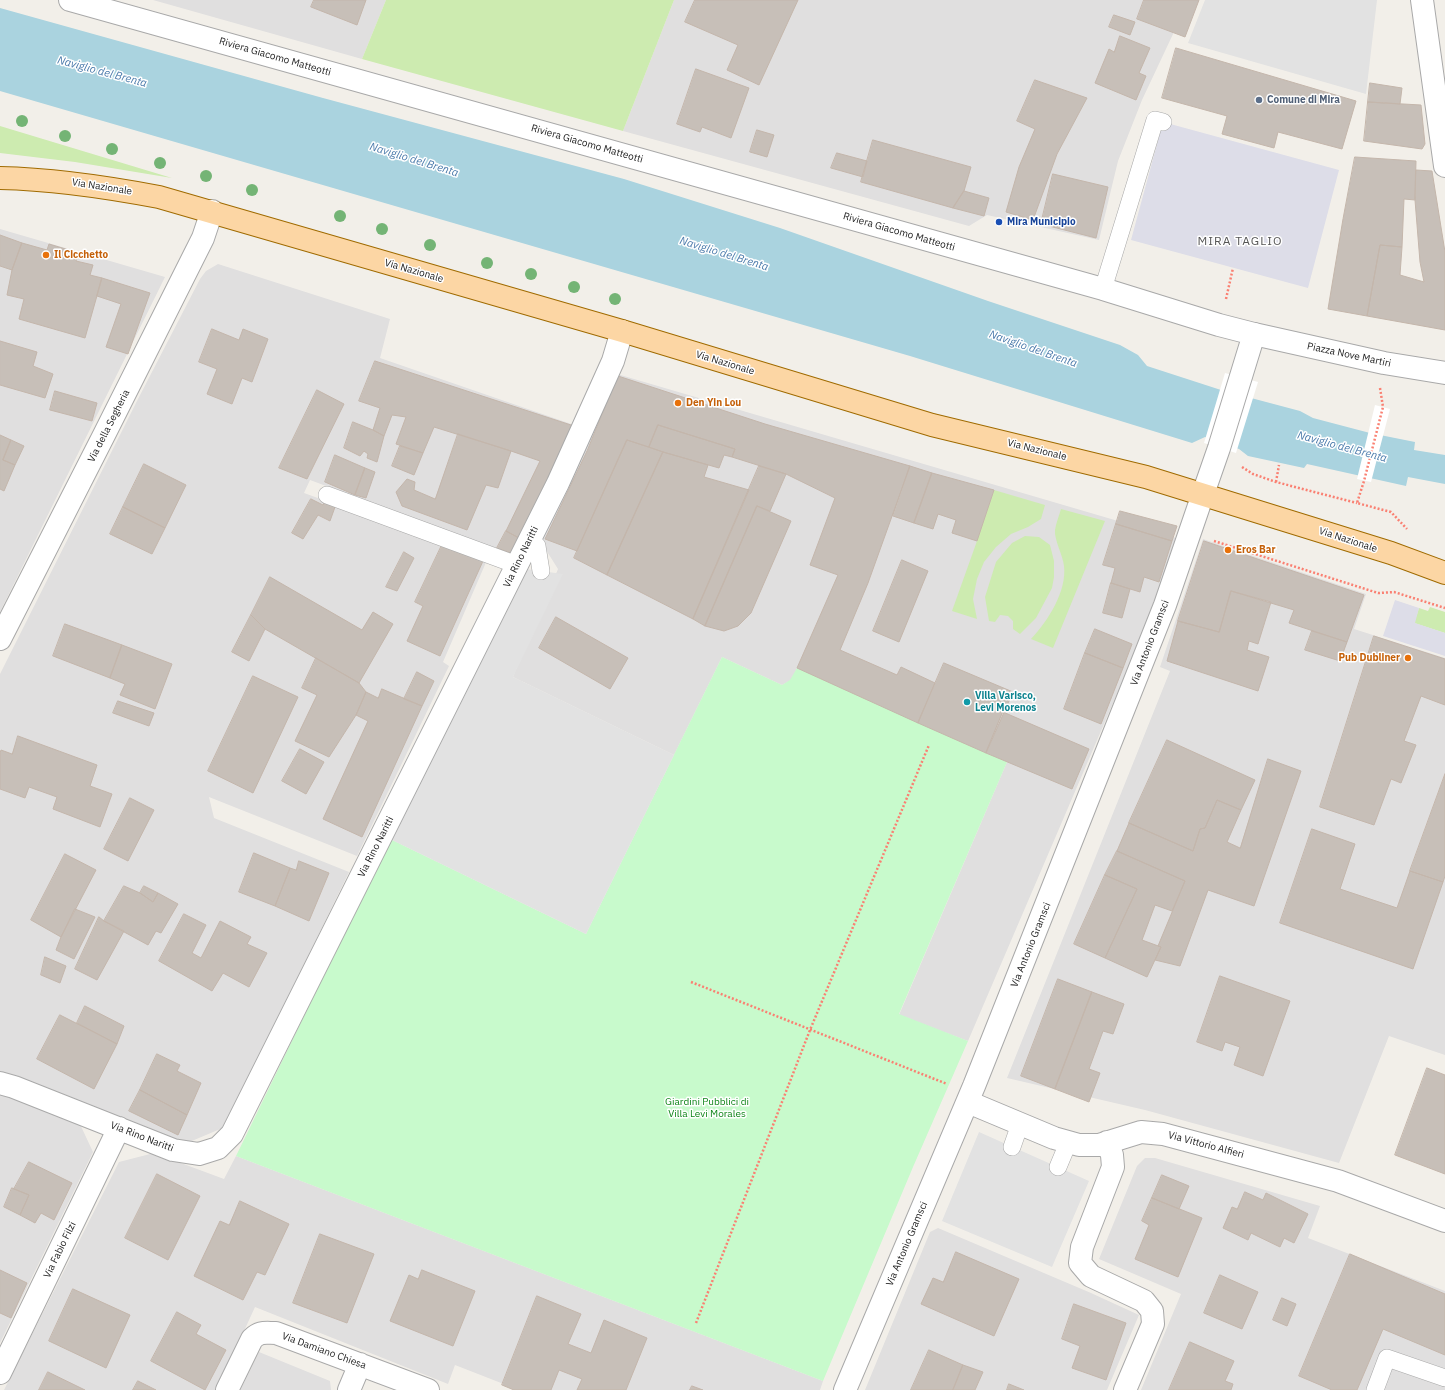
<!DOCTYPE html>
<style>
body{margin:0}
canvas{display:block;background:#f2efe9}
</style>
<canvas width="1445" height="1390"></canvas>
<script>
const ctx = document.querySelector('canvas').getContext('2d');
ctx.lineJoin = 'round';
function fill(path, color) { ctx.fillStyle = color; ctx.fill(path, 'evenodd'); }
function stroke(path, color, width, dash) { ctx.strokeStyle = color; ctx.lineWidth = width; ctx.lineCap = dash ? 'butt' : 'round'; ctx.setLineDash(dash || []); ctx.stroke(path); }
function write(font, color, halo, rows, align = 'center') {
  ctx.font = font + ' "IBM Plex Sans",sans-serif'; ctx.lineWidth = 3; ctx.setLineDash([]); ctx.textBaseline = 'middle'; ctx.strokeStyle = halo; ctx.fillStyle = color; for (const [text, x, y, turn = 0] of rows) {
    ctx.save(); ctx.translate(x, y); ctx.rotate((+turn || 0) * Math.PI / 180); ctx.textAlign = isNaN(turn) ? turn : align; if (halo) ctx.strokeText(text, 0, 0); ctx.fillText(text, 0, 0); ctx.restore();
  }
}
fill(new Path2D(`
 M153,0H386L362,59Z
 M674,0H1189L1142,100L1118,161L1099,240L987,215L969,226L623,131Z
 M0,229L165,277L0,612Z
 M218,264L390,319L380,358L577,426L515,556L310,480L304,493L439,542L487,560L443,662L449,666L357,856L209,797L214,818L349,872L225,1127L187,1143L33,1082L0,1072V674L137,401L200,279L206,271Z
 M617,374L1176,538L1158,598L968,1041L899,1015L1007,762L797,669L791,680L782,685L722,657L674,755L513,677L558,569L541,542Z
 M1203,539L1366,594L1354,629L1445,658V1055L1389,1036L1339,1163L1145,1110L1007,1078L1170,671L1160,667Z
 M0,1092L79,1122L93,1152L0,1343Z
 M154,1153L224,1179L236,1156L823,1381L820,1390H519L455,1365L448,1384L255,1307L217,1390H4L119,1162Z
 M1145,1158H1155L1320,1206L1308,1238L1445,1291V1390H1141L1181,1294L1099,1259L1137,1166Z
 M938,1228L1091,1293L1139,1315L1107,1390H865L930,1232Z
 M259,1352L330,1381L331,1390H240Z`), '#e0dfdf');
fill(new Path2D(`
 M386,0H674L623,131L362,59Z
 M0,126L172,178L75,162L0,153Z
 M994,490L1045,505L1041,519L1028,527L1011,534L996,547L984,562L977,579L973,599L977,619L952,611L977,541Z
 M1061,509L1105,521L1053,648L1031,639C1048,621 1067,591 1064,566C1063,555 1054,540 1055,530C1056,523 1059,516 1061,509Z
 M1025,536L1039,537L1050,545L1054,561V577L1052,588L1036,618L1020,634L1013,629V621L1008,616L1000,615L995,622L989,621L985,597L996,562L1012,543Z
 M1430,607L1445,612V633L1414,623L1419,608L1428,611Z`), '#cdebb0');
fill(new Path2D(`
 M722,657L782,685L790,680L797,668L1007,762L899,1014L968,1041L913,1167L823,1381L236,1156L390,839L586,934Z`), '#c8facc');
fill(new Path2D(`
 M1205,0H1377L1366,94L1188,43Z
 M526,569L563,574L513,677L674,755L586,934L390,839Z
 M979,1132L1089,1181L1052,1267L942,1221Z`), '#e2e2e2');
fill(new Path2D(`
 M1163,122L1339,170L1308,288L1131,240Z
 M1395,600L1419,608L1415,623L1445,633V656L1383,636Z`), '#dddde8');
fill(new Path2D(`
 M0,8L323,98L624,179L780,228L988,301L1120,345L1138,355L1147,366L1221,390L1300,411L1313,418L1370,433L1415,442L1414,450L1445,455V484L1408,477L1406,486L1307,464L1304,468L1248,456L1239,449L1205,437L1192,443L910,356L0,91Z`), '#aad3df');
fill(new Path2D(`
 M1225,373L1258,382L1236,453L1204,443Z
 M1375,405L1390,409L1371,482L1357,479Z`), '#fff');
const building = new Path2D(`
 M314,0H366L357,25L311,7Z
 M695,0H798L759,85L727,70L738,45L685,22Z
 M1144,0H1199L1185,37L1137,19Z
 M1114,15L1135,22L1130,35L1109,27Z
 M1120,36L1150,48L1139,73L1146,76L1136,100L1095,83L1109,49L1114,52Z
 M1176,48L1356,101L1342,149L1278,132L1274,148L1222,134L1227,116L1162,98Z
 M696,69L749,88L731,138L702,127L700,132L677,124Z
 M1035,80L1087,98L1057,154L1033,220L1006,212L1019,167L1035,129L1017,121Z
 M1370,83L1402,88L1400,104L1368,102Z
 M1368,102L1421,105L1425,144L1422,149L1364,141Z
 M757,130L774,135L767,157L750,152Z
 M873,140L971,167L964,191L953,208L861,182Z
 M837,153L867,161L863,177L831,168Z
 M1355,157L1416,161L1415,200L1404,199L1402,247L1380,245L1367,316L1328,309L1343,219Z
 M1416,170L1432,171L1445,252V330L1367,316L1380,245L1402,247L1400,275L1424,282L1420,262L1415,200Z
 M1053,174L1108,187L1096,238L1041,224Z
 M964,191L989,198L984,216L953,208Z
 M0,235L22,243L12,270L0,266Z
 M22,243L47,250L49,244L79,253L76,261L93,265L90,275L102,278L85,338L19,319L24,299L7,295L12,270Z
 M102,278L150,293L128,354L106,347L121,304L97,296Z
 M212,329L239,340L243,329L268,339L252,382L242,378L232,404L207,394L217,369L199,362Z
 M0,341L37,352L33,366L53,374L45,398L0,385Z
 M375,361L574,426L555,470L519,538L506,531L540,461L511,451L434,427L423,453L396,444L406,417L392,415L384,436L373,430L380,408L359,401Z
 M618,376L765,424L910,466L868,583L840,650L897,675L901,667L935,683L918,723L797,668L838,575L810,565L835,498L786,474L732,457L735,449L658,425L649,447L627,440L577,551L545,539L587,451Z
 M317,390L344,404L307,479L279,468Z
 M55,391L97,403L92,421L50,410Z
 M353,422L373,430L384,436L377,462L367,458L368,454L364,451L360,456L344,448Z
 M658,425L735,449L732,457L724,455L719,468L663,452L649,447Z
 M458,434L511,451L498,488L486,485L467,530L402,506L396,492L407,479L415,482L414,490L435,499Z
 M0,435L11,440L3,460L15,465L4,491L0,489Z
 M11,440L24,446L15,465L3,460Z
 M627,440L663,452L607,575L574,558Z
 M400,446L423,453L414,475L392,466Z
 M663,452L708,465L704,477L749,490L693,619L607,575Z
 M335,455L365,468L355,495L325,482Z
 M144,464L186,485L165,528L123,507Z
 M759,466L786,474L770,511L757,506L705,626L693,619Z
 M910,466L932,473L914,523L893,516Z
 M365,468L375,472L366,498L355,495Z
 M932,473L994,490L977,541L952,533L956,520L938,514L933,529L914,523Z
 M311,499L323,505L325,501L335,507L330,521L318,515L303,539L292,533Z
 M757,506L791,521L751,613L738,626L724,631L705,626Z
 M123,507L165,528L152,554L110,534Z
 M1120,511L1177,526L1172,541L1116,524Z
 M1116,524L1172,541L1159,582L1144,577L1140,592L1111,583L1115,568L1103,565Z
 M506,531L519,538L511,553L497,548Z
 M1204,541L1364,595L1347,642L1289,623L1294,610L1231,591L1219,632L1178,621Z
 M442,545L483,561L440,656L407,641L423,606L415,602Z
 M404,552L414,558L397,591L386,587Z
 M902,560L928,571L899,642L873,631Z
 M270,577L362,630L373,612L393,624L359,683L265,629L251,615Z
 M1111,583L1130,589L1122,618L1103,613Z
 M1231,591L1271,602L1258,644L1249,641L1247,650L1269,657L1258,691L1167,661L1178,621L1219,632Z
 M251,615L265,629L249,661L232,652Z
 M556,617L628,658L610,689L539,648Z
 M65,624L122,645L110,678L53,656Z
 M1095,629L1132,644L1123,668L1085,653Z
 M1312,631L1347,642L1340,661L1305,650Z
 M1374,636L1445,659V705L1421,696L1404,741L1416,745L1401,783L1391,779L1374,825L1320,807Z
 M122,645L172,664L155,709L120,695L125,684L110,678Z
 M1085,653L1123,668L1101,724L1064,709Z
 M316,658L359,683L366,692L356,715L329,757L295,741L317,695L302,688Z
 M944,663L1013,692L986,753L918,723Z
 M417,672L434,681L422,706L404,699Z
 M253,676L298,697L253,793L208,771Z
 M382,689L422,706L362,837L323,819L368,721L356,715L366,692L378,698Z
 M118,701L154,713L149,726L113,713Z
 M1003,712L1089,749L1072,789L986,753Z
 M18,736L97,765L90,786L112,794L100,827L53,809L57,797L29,787L25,798L0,789V753L1,750L12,754Z
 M1167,740L1255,780L1241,810L1217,800L1205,828L1200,829L1193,851L1129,823Z
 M300,749L324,762L306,794L282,781Z
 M1268,759L1301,771L1254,906L1208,890L1180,966L1155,960L1161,947L1158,946L1185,881L1117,851L1129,823L1193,851L1200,829L1205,828L1217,800L1241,810L1227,842L1240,848Z
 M1445,774V876L1443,882L1410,871Z
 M130,798L154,810L128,861L104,849Z
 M1312,829L1355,844L1340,889L1397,908L1410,871L1443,882L1413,969L1280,923Z
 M1117,851L1185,881L1172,911L1155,905L1142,940L1161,947L1147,977L1105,958L1137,889L1105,875Z
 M254,853L290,868L275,906L239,892Z
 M65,854L96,870L61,937L31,920Z
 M299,861L329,873L309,921L275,906L290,868L296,870Z
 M1105,875L1137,889L1105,958L1074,944Z
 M124,886L140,893L153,902L158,893L178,904L161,933L156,931L148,945L104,921Z
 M144,886L158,893L153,902L140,893Z
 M75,909L95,917L74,959L56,950L61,937Z
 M184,914L206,925L192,953L201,958L220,921L251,937L247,944L267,953L249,987L223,973L212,991L159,961Z
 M99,917L104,921L124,931L97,980L75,969Z
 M45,957L66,966L60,983L41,975Z
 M1220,976L1290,1001L1263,1076L1234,1065L1240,1047L1225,1042L1222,1051L1197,1042Z
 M1058,979L1092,992L1055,1089L1021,1076Z
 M1092,992L1124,1004L1113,1034L1103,1031L1089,1069L1100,1073L1089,1102L1055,1089Z
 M85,1006L124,1026L117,1044L77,1023Z
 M60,1015L117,1044L94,1089L37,1059Z
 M157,1054L180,1065L177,1071L201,1083L187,1115L140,1090Z
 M1427,1068L1445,1075V1174L1395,1155Z
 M140,1090L187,1115L178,1135L129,1111Z
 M29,1162L72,1183L54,1220L41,1213L35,1223L20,1215L29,1195L14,1189Z
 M157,1174L200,1196L168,1260L125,1238Z
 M1162,1175L1189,1186L1179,1209L1152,1198Z
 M12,1188L29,1195L20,1215L4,1207Z
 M1245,1192L1263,1200L1266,1193L1308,1214L1294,1243L1284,1238L1280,1247L1251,1233L1248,1240L1223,1228L1232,1207L1237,1209Z
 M1152,1198L1202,1218L1178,1277L1135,1259L1149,1225L1142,1221Z
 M240,1201L289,1224L265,1275L257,1272L243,1300L194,1276L220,1221L229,1225Z
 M320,1234L374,1254L347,1323L293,1303Z
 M956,1252L1019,1279L994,1336L921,1304L933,1278L943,1282Z
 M1350,1254L1445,1294V1355L1383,1329L1357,1390H1332L1299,1376Z
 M0,1270L27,1283L11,1318L0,1313Z
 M422,1270L475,1291L453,1346L390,1321L409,1275L418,1279Z
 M1220,1275L1258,1292L1242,1329L1204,1313Z
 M73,1289L130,1315L106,1368L49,1341Z
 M537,1296L581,1314L568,1344L591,1353L604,1320L647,1338L626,1390H577L582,1379L559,1370L551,1390H514L502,1385Z
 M1282,1298L1296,1304L1287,1326L1273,1320Z
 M1074,1304L1126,1323L1106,1380L1072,1368L1080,1346L1062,1339Z
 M177,1312L201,1325L196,1334L226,1350L205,1390L151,1361Z
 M1190,1342L1234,1361L1225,1381L1233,1384L1231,1390H1169Z
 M929,1350L963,1365L953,1390H911Z
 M963,1365L983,1372L975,1390H953Z
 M48,1372L85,1390H39Z
 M138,1381L156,1390H133Z
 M1009,1384L1024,1390H1007Z
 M692,1386L703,1390H690Z`);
fill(building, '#c7bfb8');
stroke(building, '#c4b6ab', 1);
const service = new Path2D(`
 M1103,289L1155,120L1163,122
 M327,495L517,565
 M528,542L537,546L541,571
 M1012,1147L1020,1124
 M1058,1167L1068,1143
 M1375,1390L1387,1358L1445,1378`);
const minor = new Path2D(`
 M1422,0L1445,166
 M1254,334L1384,363L1445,373
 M0,639L104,435L203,238L212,211
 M0,1083L14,1087L173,1150L199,1154L218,1148L232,1134L558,483L613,361L622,331
 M968,1102L1054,1138L1079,1145H1099L1141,1132L1163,1134L1338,1181L1445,1221
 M1107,1142L1112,1155L1113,1167L1082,1247L1080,1263L1091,1276L1144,1301L1152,1311L1153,1324L1125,1390
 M0,1373L119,1128
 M227,1390L252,1339C260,1331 265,1333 276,1333L428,1390
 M349,1390L360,1364
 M845,1390L974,1086L1165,605L1203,494`);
const tertiary = new Path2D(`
 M70,0L1103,289L1219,325L1254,334L1219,448L1203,494`);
const primary = new Path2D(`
 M0,178C54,179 106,187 159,197L622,331L932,425L1146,477L1391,553L1445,573`);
stroke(service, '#a9a9a9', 18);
stroke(minor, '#a9a9a9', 24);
stroke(tertiary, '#a9a9a9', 24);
stroke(primary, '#a06b00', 24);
stroke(new Path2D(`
 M1226,299L1233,268
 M1380,388L1383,407L1364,481L1357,503L1391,512L1407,529
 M1242,467L1253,474L1276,482L1357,503
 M1276,482L1279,465
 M1214,541L1378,593L1394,592L1445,608
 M691,982L947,1084
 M696,1323L810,1030L929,745`), '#fa8072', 2.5, [2, 2]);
stroke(service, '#fff', 17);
stroke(minor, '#fff', 22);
stroke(tertiary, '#fff', 22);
stroke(primary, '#fcd6a4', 22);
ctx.fillStyle = '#74b475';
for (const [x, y] of [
 [22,121],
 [65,136],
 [112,149],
 [160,163],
 [206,176],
 [252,190],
 [340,216],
 [382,229],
 [430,245],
 [487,263],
 [531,274],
 [574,287],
 [615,299]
]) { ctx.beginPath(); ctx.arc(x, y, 6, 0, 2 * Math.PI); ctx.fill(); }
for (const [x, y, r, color] of [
 [1259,100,4,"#5c6f8a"],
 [999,222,4,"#1a4fb4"],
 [46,255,4,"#e8710a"],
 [678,403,4,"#e8710a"],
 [1228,550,4,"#e8710a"],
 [1408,658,4,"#e8710a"],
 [967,702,4,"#0f9aa8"]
]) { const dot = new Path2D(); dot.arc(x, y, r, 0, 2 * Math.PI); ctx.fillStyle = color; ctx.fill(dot); stroke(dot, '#fff', 1.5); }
write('10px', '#222', '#fff', [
 ["Riviera Giacomo Matteotti",275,57,16],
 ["Riviera Giacomo Matteotti",587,144,16],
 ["Via Nazionale",102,187,9],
 ["Riviera Giacomo Matteotti",899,232,16],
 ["Via Nazionale",414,271,16],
 ["Piazza Nove Martiri",1349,355,12],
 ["Via Nazionale",725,363,17],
 ["Via della Segheria",109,426,-63],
 ["Via Nazionale",1037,450,14],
 ["Via Nazionale",1348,540,18],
 ["Via Rino Naritti",521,557,-64],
 ["Via Antonio Gramsci",1150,643,-69],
 ["Via Rino Naritti",376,847,-63],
 ["Via Antonio Gramsci",1031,945,-68],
 ["Via Rino Naritti",142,1137,21],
 ["Via Vittorio Alfieri",1206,1145,15],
 ["Via Antonio Gramsci",907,1244,-67],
 ["Via Fabio Filzi",60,1250,-64],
 ["Via Damiano Chiesa",324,1351,20]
]);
write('bold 10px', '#4e5e75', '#fff', [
 ["Comune di Mira",1267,100]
], 'left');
write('bold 10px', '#164399', '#fff', [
 ["Mira Municipio",1007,222]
], 'left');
write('bold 10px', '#c56008', '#fff', [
 ["Il Cicchetto",54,255],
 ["Den Yin Lou",686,403],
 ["Eros Bar",1236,550],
 ["Pub Dubliner",1400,658,"right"]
], 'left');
write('bold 10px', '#0d838f', '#fff', [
 ["Villa Varisco,",975,696],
 ["Levi Morenos",975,708]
], 'left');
write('10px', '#0c8416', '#fff', [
 ["Giardini Pubblici di",707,1102],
 ["Villa Levi Morales",707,1114]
]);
write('italic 11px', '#4a7aab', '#fff', [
 ["Naviglio del Brenta",102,72,15],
 ["Naviglio del Brenta",414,160,17],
 ["Naviglio del Brenta",724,254,17],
 ["Naviglio del Brenta",1033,349,19],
 ["Naviglio del Brenta",1342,447,15]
]);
ctx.letterSpacing = '1px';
write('12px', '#555', '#fff', [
 ["MIRA TAGLIO",1240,242]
]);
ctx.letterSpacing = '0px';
</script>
